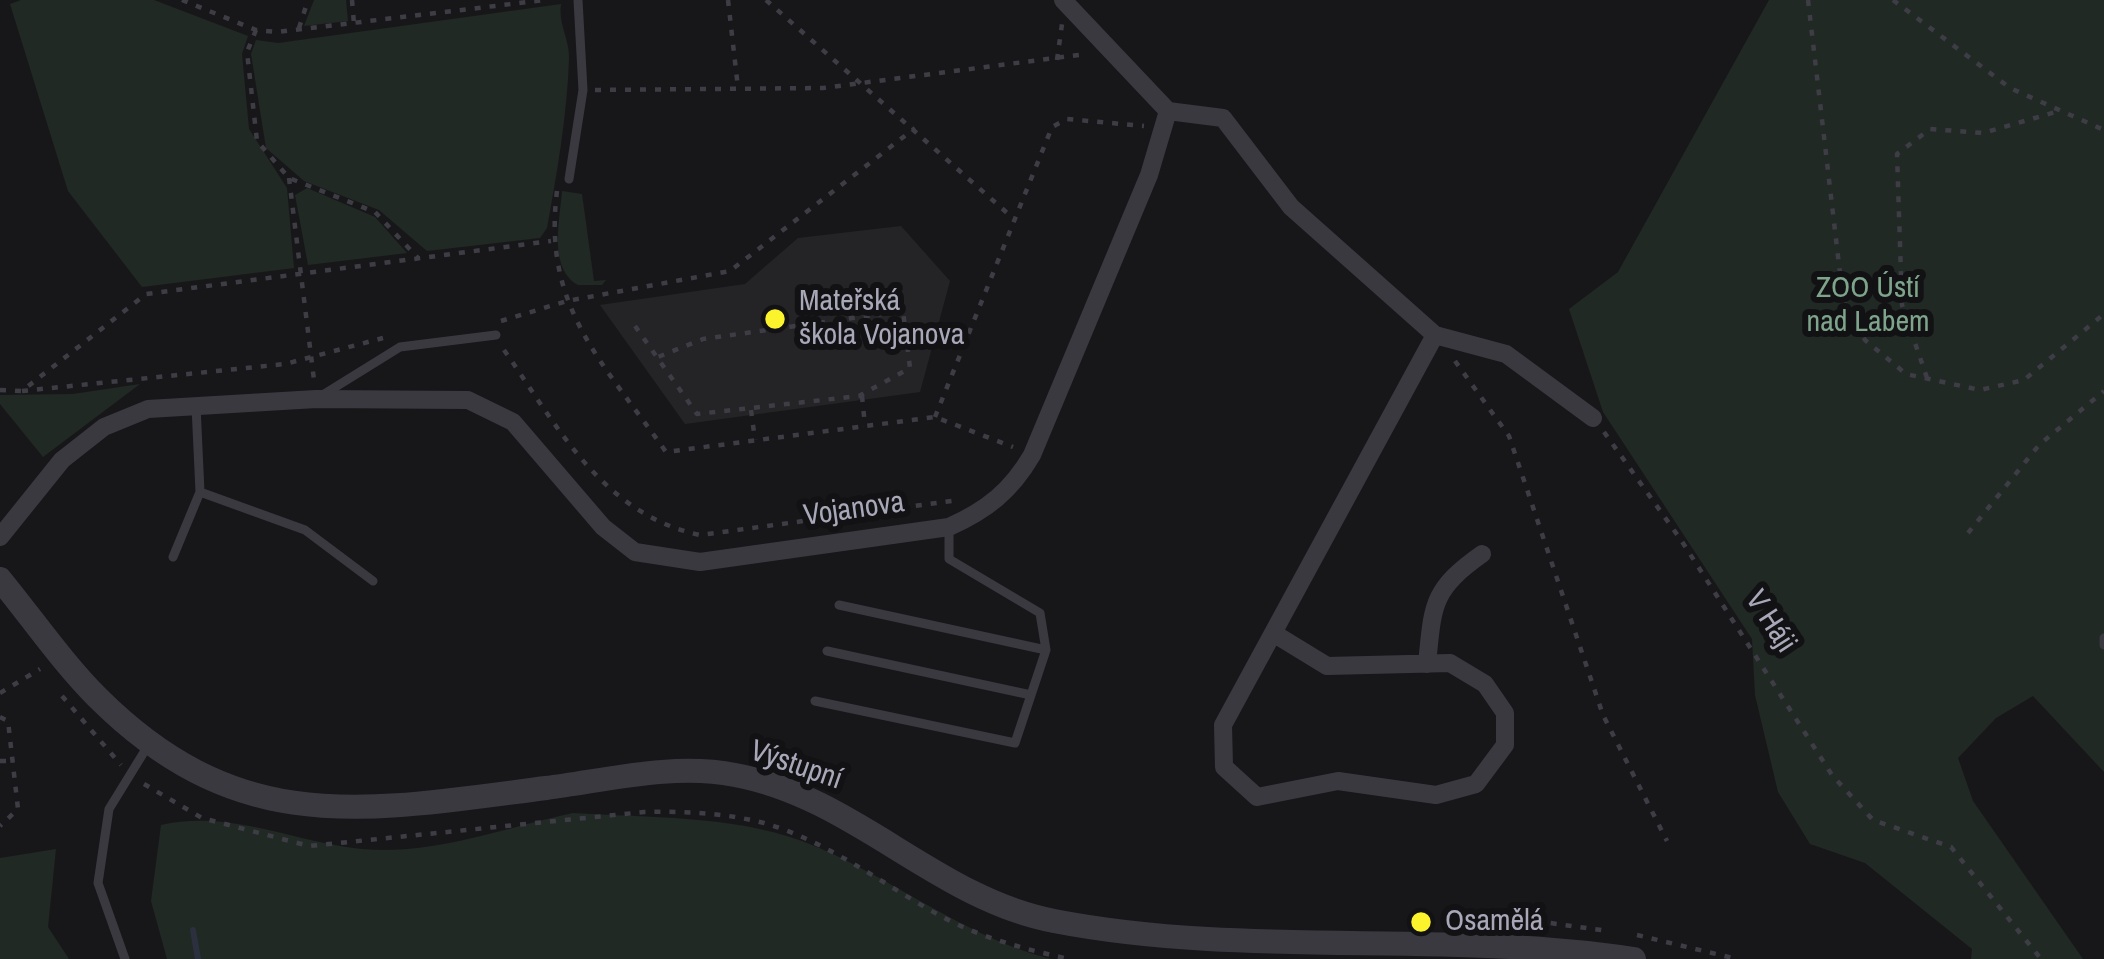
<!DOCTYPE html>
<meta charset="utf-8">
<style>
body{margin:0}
canvas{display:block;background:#171719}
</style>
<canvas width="2104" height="959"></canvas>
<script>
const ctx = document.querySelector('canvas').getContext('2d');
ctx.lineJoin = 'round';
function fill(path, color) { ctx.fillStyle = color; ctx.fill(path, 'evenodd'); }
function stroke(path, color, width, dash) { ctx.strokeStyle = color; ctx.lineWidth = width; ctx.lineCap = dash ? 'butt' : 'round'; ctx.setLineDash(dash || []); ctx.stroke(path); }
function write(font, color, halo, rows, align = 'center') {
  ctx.font = font + ' "Archivo Narrow",sans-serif'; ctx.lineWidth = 12; ctx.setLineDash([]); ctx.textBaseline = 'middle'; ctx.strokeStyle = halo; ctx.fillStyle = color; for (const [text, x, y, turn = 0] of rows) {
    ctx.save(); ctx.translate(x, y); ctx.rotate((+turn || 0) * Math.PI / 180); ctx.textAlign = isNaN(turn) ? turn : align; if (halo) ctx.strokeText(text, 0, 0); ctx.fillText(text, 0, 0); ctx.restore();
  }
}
fill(new Path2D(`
 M901,226L950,281L920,392L685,424L600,305L745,284L798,238Z`), '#242326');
fill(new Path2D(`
 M21,0H154L248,36L242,54L249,129L287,188L294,268L142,287L68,191L10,4Z
 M314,0H346L348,21L304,26Z
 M1769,0H2104V772L2033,696L1996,718L1958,758L1973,801L2083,959H1971L1972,949L1865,863L1810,844L1778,792L1755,695L1752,639L1603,412L1569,309L1618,272Z
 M561,4C558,24 570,40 569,59C567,116 557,172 547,228L540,238L427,251L379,210L304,181L266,148L251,54L256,40L278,43Z
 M307,188L375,217L407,253L308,265L295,195Z
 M562,191L582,194L594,281L606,280L602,285H578C548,268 560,220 562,191Z
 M140,384L43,457L0,404V395L73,394Z
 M573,813C649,818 730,815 802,841C889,874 960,936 1051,959H167L151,901L161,825C231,809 293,842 362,849C431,856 507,827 573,813Z
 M56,849L48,927L69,959H0V858Z`), '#202924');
stroke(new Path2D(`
 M193,930L198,959`), '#2c303e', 6);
stroke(new Path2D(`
 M182,0L256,30L277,32L545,0
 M352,0L354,24
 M728,0L738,88
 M766,0L1014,219
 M1808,0L1843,299L1865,340L1906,374L1980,390L2024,380L2104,314
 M1893,0L2010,88L2104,130
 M299,28L308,0
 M256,30L247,52L257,141L289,178L375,212L418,258
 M1057,60L1062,24
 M595,90L823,88L1086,54
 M289,178L314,380
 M557,191C542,307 603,362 666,452L935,417L1013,447
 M501,321L567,301L730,271L915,128
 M635,326L697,414L859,396L910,368L903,311L703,339L658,357
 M504,350C558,427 602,514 700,535L959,500
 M1455,361L1509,436L1603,715L1667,841
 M1927,378L1902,305L1897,154L1930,129L1983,133L2059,111
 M0,390L22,391L146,294L551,241
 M22,391L285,364L383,338
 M862,396L865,426
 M751,410L755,440
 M935,417L1052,127L1067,119L1144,126
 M1604,432L1681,540L1832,775L1873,820L1951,847L2041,959
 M1968,533L2039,445L2104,391
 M0,693L40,669
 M62,696L121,765
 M0,717L8,721L18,809L0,826
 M0,761H14
 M144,784L202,818L309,846L644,812C684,811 725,813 764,823C827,841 881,883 937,914C978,937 1024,949 1069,959
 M1521,919L1608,931
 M1637,935L1737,959`), '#3e3d45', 4.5, [6, 9]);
stroke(new Path2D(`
 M569,179L583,90L578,0
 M321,396L400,347L496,335
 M196,406L200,492L305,530L373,581
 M173,557L200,492
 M839,605L1046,650
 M2104,638V645
 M827,651L1031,695
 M815,701L1015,743L1046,650L1040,613L949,559V527
 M125,959L98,883L109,809L149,744`), '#3a3940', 9);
stroke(new Path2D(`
 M1168,111L1223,118L1291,207L1435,335L1506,354L1593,418
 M0,537L62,460L104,427L148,409L316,399L468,400L513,422L603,527L635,552L700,562L949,527C987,510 1011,491 1032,455L1149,175L1168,111L1063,0
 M1273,633L1327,666L1450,663L1485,684L1505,713V745L1476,784L1436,795L1338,781L1257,797L1224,767L1223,725L1435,335
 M1427,664C1433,605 1431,590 1482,554`), '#3a3940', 18);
stroke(new Path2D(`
 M0,579C32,618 62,662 98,698C240,839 366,811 546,788C608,780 673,763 735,775C855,797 937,899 1054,921C1245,958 1443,930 1634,959`), '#3a3940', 24);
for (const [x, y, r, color] of [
 [775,319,12,"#fbf42d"],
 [1421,922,12,"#fbf42d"]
]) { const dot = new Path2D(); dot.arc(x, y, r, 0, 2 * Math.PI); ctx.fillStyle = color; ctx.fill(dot); stroke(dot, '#121214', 4.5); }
write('30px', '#7ea58c', '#121214', [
 ["ZOO Ústí",1868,289],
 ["nad Labem",1868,323]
]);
write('30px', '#a8a8b9', '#121214', [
 ["Mateřská",799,302],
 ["škola Vojanova",799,336],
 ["Osamělá",1445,922]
], 'left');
write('30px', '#a8a8b9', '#121214', [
 ["Vojanova",854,510,-8],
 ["V Háji",1770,622,57],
 ["Výstupní",796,766,19]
]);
</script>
